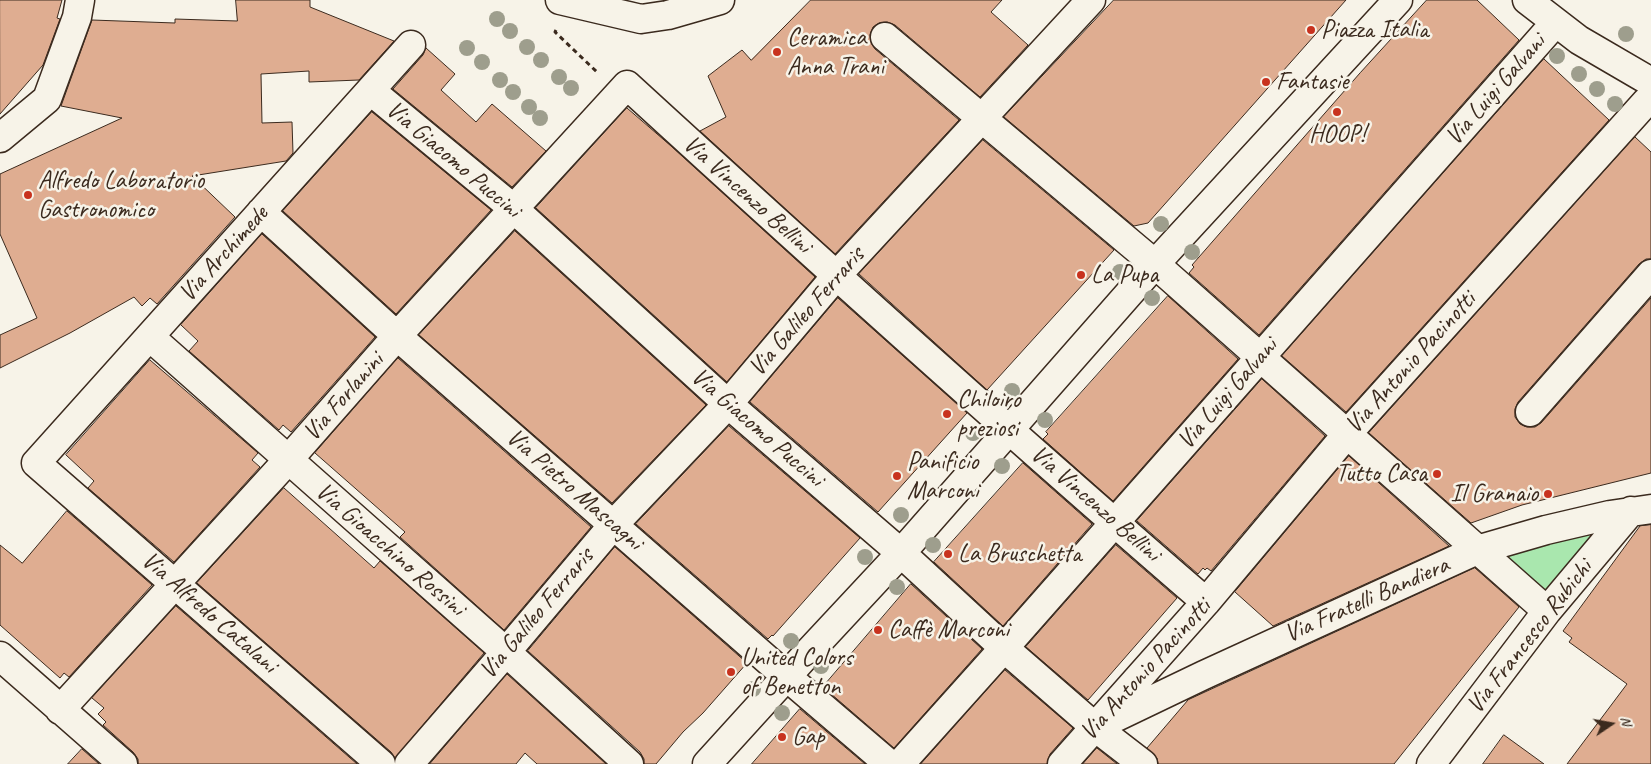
<!DOCTYPE html>
<meta charset="utf-8">
<style>
body{margin:0}
#map{position:relative;width:1651px;height:764px;overflow:hidden;background:#f7f3e8;font-family:Caveat,sans-serif}
canvas{display:block}
.north{position:absolute;left:1586px;top:699px;width:50px;height:50px;-webkit-text-stroke:4px #f7f3e8;paint-order:stroke;rotate:78deg;font-size:14px;font-weight:700;line-height:20px;text-align:center;color:#3b2a1e}
.north::after{content:'';display:block;margin:auto;width:18px;height:22px;background:#3b2a1e;clip-path:polygon(50% 0,100% 100%,50% 72%,0 100%)}
</style>
<div id="map">
<canvas width="1651" height="764"></canvas>
<div class="north">N</div>
</div>
<script>
const ctx = document.querySelector('canvas').getContext('2d');
ctx.lineJoin = 'round';
function fill(path, color) { ctx.fillStyle = color; ctx.fill(path, 'evenodd'); }
function stroke(path, color, width, dash) { ctx.strokeStyle = color; ctx.lineWidth = width; ctx.lineCap = dash ? 'butt' : 'round'; ctx.setLineDash(dash || []); ctx.stroke(path); }
function write(font, color, halo, rows, align = 'center') {
  ctx.font = font + ' Caveat,sans-serif'; ctx.lineWidth = 5; ctx.setLineDash([]); ctx.textBaseline = 'middle'; ctx.strokeStyle = halo; ctx.fillStyle = color; for (const [text, x, y, turn = 0] of rows) {
    ctx.save(); ctx.translate(x, y); ctx.rotate((+turn || 0) * Math.PI / 180); ctx.textAlign = isNaN(turn) ? turn : align; if (halo) ctx.strokeText(text, 0, 0); ctx.fillText(text, 0, 0); ctx.restore();
  }
}
fill(new Path2D(`
 M1602,531L1547,597L1503,554Z`), '#a9e7ae');
const building = new Path2D(`
 M0,0H62L57,18L60,19L43,65L0,114Z
 M236,0H310V7L394,41L359,80L309,82V71L261,74L262,123L292,122L293,153L286,161L192,176L235,217L157,304L150,298L142,306L134,297L70,333L0,368V335L37,318L0,234V174L122,118L61,106L92,20L175,23V19L237,21Z
 M811,0H1002L991,12L1028,45L980,97L895,25L887,22L879,23L873,27L870,35L871,43L875,49L959,120L835,254L700,131L726,117L708,76L742,50L751,60Z
 M1114,0H1346L1148,223L1134,226L1004,117Z
 M1427,0H1477L1519,40L1259,335L1189,273L1194,267L1192,265L1360,73Z
 M426,48L455,74L441,90L476,122L492,104L546,151L512,187L393,89L423,55Z
 M1544,59L1609,120L1346,412L1282,356Z
 M627,108L671,146L815,277L727,382L536,208Z
 M372,112L491,210L396,314L283,211Z
 M1635,137L1651,152V259H1646L1639,264L1518,402L1515,409V417L1520,424L1527,427H1535L1541,423L1651,298V473L1522,505L1471,523L1369,433Z
 M983,140L1114,250L987,390L859,274Z
 M515,231L706,405L612,503L419,335Z
 M262,234L375,337L291,432L283,425L279,430L189,351L198,341L181,325Z
 M1168,296L1238,359L1113,501L1043,439L1048,434L1046,432Z
 M838,298L967,413L878,512L750,402Z
 M398,358L591,527L504,630L400,537L405,532L315,453Z
 M150,360L258,453L252,460L260,467L174,562L88,488L94,481L66,455Z
 M1262,379L1325,436L1211,571L1207,568L1205,570L1203,568L1198,574L1137,521Z
 M729,426L860,538L773,636L772,635L768,639L636,524Z
 M1349,456L1449,546L1273,626L1235,592Z
 M1023,463L1092,524L1003,626L934,562Z
 M284,488L374,568L380,561L484,653L395,758L391,752L197,583Z
 M67,511L152,585L69,677L64,673L60,678L0,625V545L22,563Z
 M1651,525V764H1567L1627,684L1569,642L1572,638L1563,631L1640,526Z
 M1116,545L1177,598L1088,700L1026,647Z
 M615,547L747,663L703,713L683,732L656,764H644V759L640,752L528,651Z
 M1475,568L1519,607L1394,764H1158L1157,758L1147,748L1188,700Z
 M911,584L982,649L894,748L823,687Z
 M176,606L357,764H138V759L133,752L103,725L106,722L98,714L104,708L92,698Z
 M1005,670L1073,728L1050,754L1047,764H921Z
 M507,674L606,764H537L525,753L516,764H430Z
 M800,709L865,764H752Z
 M1504,735L1544,764H1483Z
 M1097,748L1117,764H1083Z
 M82,749L99,764H68Z`);
fill(building, '#dfad91');
stroke(building, '#3b2a1e', 1);
const minor = new Path2D(`
 M560,0L641,19L668,15L720,0
 M1527,0L1579,40L1651,82
 M885,37L1155,264L1547,611
 M371,91L514,209L728,404L901,553L1004,648L1095,727L1143,764
 M0,138L47,99L77,17L80,0
 M261,212L397,336L786,676L889,764
 M150,337L506,652L629,764
 M1530,412L1651,274
 M0,656L123,764
 M60,710L288,460L397,336L627,85C818,260 1010,433 1206,602
 M1106,722L1204,675L1477,550L1546,530L1610,515L1651,509
 M381,764L36,463L411,45
 M409,764L506,652L614,524L728,404L836,276L1091,0
 M707,764L806,655L901,553L1155,264L1398,0
 M900,764L1004,648L1555,23
 M1062,764L1206,602L1347,434L1646,102
 M1431,764L1547,611L1631,511`);
stroke(minor, '#3b2a1e', 31);
stroke(new Path2D(`
 M556,30L555,32L598,73`), '#3b2a1e', 3, [5, 4]);
stroke(minor, '#f7f3e8', 28);
ctx.fillStyle = '#9e9e8d';
for (const [x, y] of [
 [497,19],
 [510,31],
 [1626,34],
 [527,47],
 [467,48],
 [1557,56],
 [541,60],
 [482,62],
 [1579,74],
 [559,77],
 [500,80],
 [571,88],
 [1597,89],
 [513,92],
 [1615,104],
 [529,107],
 [540,118],
 [1161,224],
 [1192,252],
 [1120,272],
 [1152,298],
 [1012,391],
 [1045,420],
 [973,433],
 [1002,466],
 [901,515],
 [933,545],
 [865,557],
 [897,587],
 [791,641],
 [821,666],
 [753,689],
 [782,713]
]) { ctx.beginPath(); ctx.arc(x, y, 8, 0, 2 * Math.PI); ctx.fill(); }
for (const [x, y, r, color] of [
 [1311,30,5,"#c8321e"],
 [777,52,5,"#c8321e"],
 [1266,82,5,"#c8321e"],
 [1337,112,5,"#c8321e"],
 [28,195,5,"#c8321e"],
 [1081,275,5,"#c8321e"],
 [947,414,5,"#c8321e"],
 [1437,474,5,"#c8321e"],
 [897,476,5,"#c8321e"],
 [1548,494,5,"#c8321e"],
 [948,554,5,"#c8321e"],
 [878,630,5,"#c8321e"],
 [731,672,5,"#c8321e"],
 [782,737,5,"#c8321e"]
]) { const dot = new Path2D(); dot.arc(x, y, r, 0, 2 * Math.PI); ctx.fillStyle = color; ctx.fill(dot); stroke(dot, '#f7f3e8', 2); }
write('25px', '#3b2a1e', '#f7f3e8', [
 ["Piazza Italia",1321,30],
 ["Ceramica",787,38],
 ["Anna Trani",787,67],
 ["Fantasie",1276,82],
 ["HOOP!",1337,135,"center"],
 ["Alfredo Laboratorio",38,181],
 ["Gastronomico",38,210],
 ["La Pupa",1091,275],
 ["Chiloiro",957,400],
 ["preziosi",957,429],
 ["Panificio",907,462],
 ["Marconi",907,491],
 ["Tutto Casa",1427,474,"right"],
 ["Il Granaio",1538,494,"right"],
 ["La Bruschetta",958,554],
 ["Caffè Marconi",888,630],
 ["United Colors",741,658],
 ["of Benetton",741,687],
 ["Gap",792,737]
], 'left');
write('25px', '#3b2a1e', '#f7f3e8', [
 ["Via Luigi Galvani",1496,90,-49],
 ["Via Giacomo Puccini",453,160,40],
 ["Via Vincenzo Bellini",747,195,42],
 ["Via Archimede",224,254,-48],
 ["Via Galileo Ferraris",807,312,-49],
 ["Via Antonio Pacinotti",1411,363,-48],
 ["Via Luigi Galvani",1228,394,-49],
 ["Via Forlanini",344,397,-49],
 ["Via Giacomo Puccini",757,428,41],
 ["Via Pietro Mascagni",574,490,41],
 ["Via Vincenzo Bellini",1095,504,41],
 ["Via Gioacchino Rossini",390,550,41],
 ["Via Fratelli Bandiera",1367,600,-24],
 ["Via Alfredo Catalani",209,613,41],
 ["Via Galileo Ferraris",537,614,-50],
 ["Via Francesco Rubichi",1530,637,-52],
 ["Via Antonio Pacinotti",1146,670,-48]
]);
</script>
